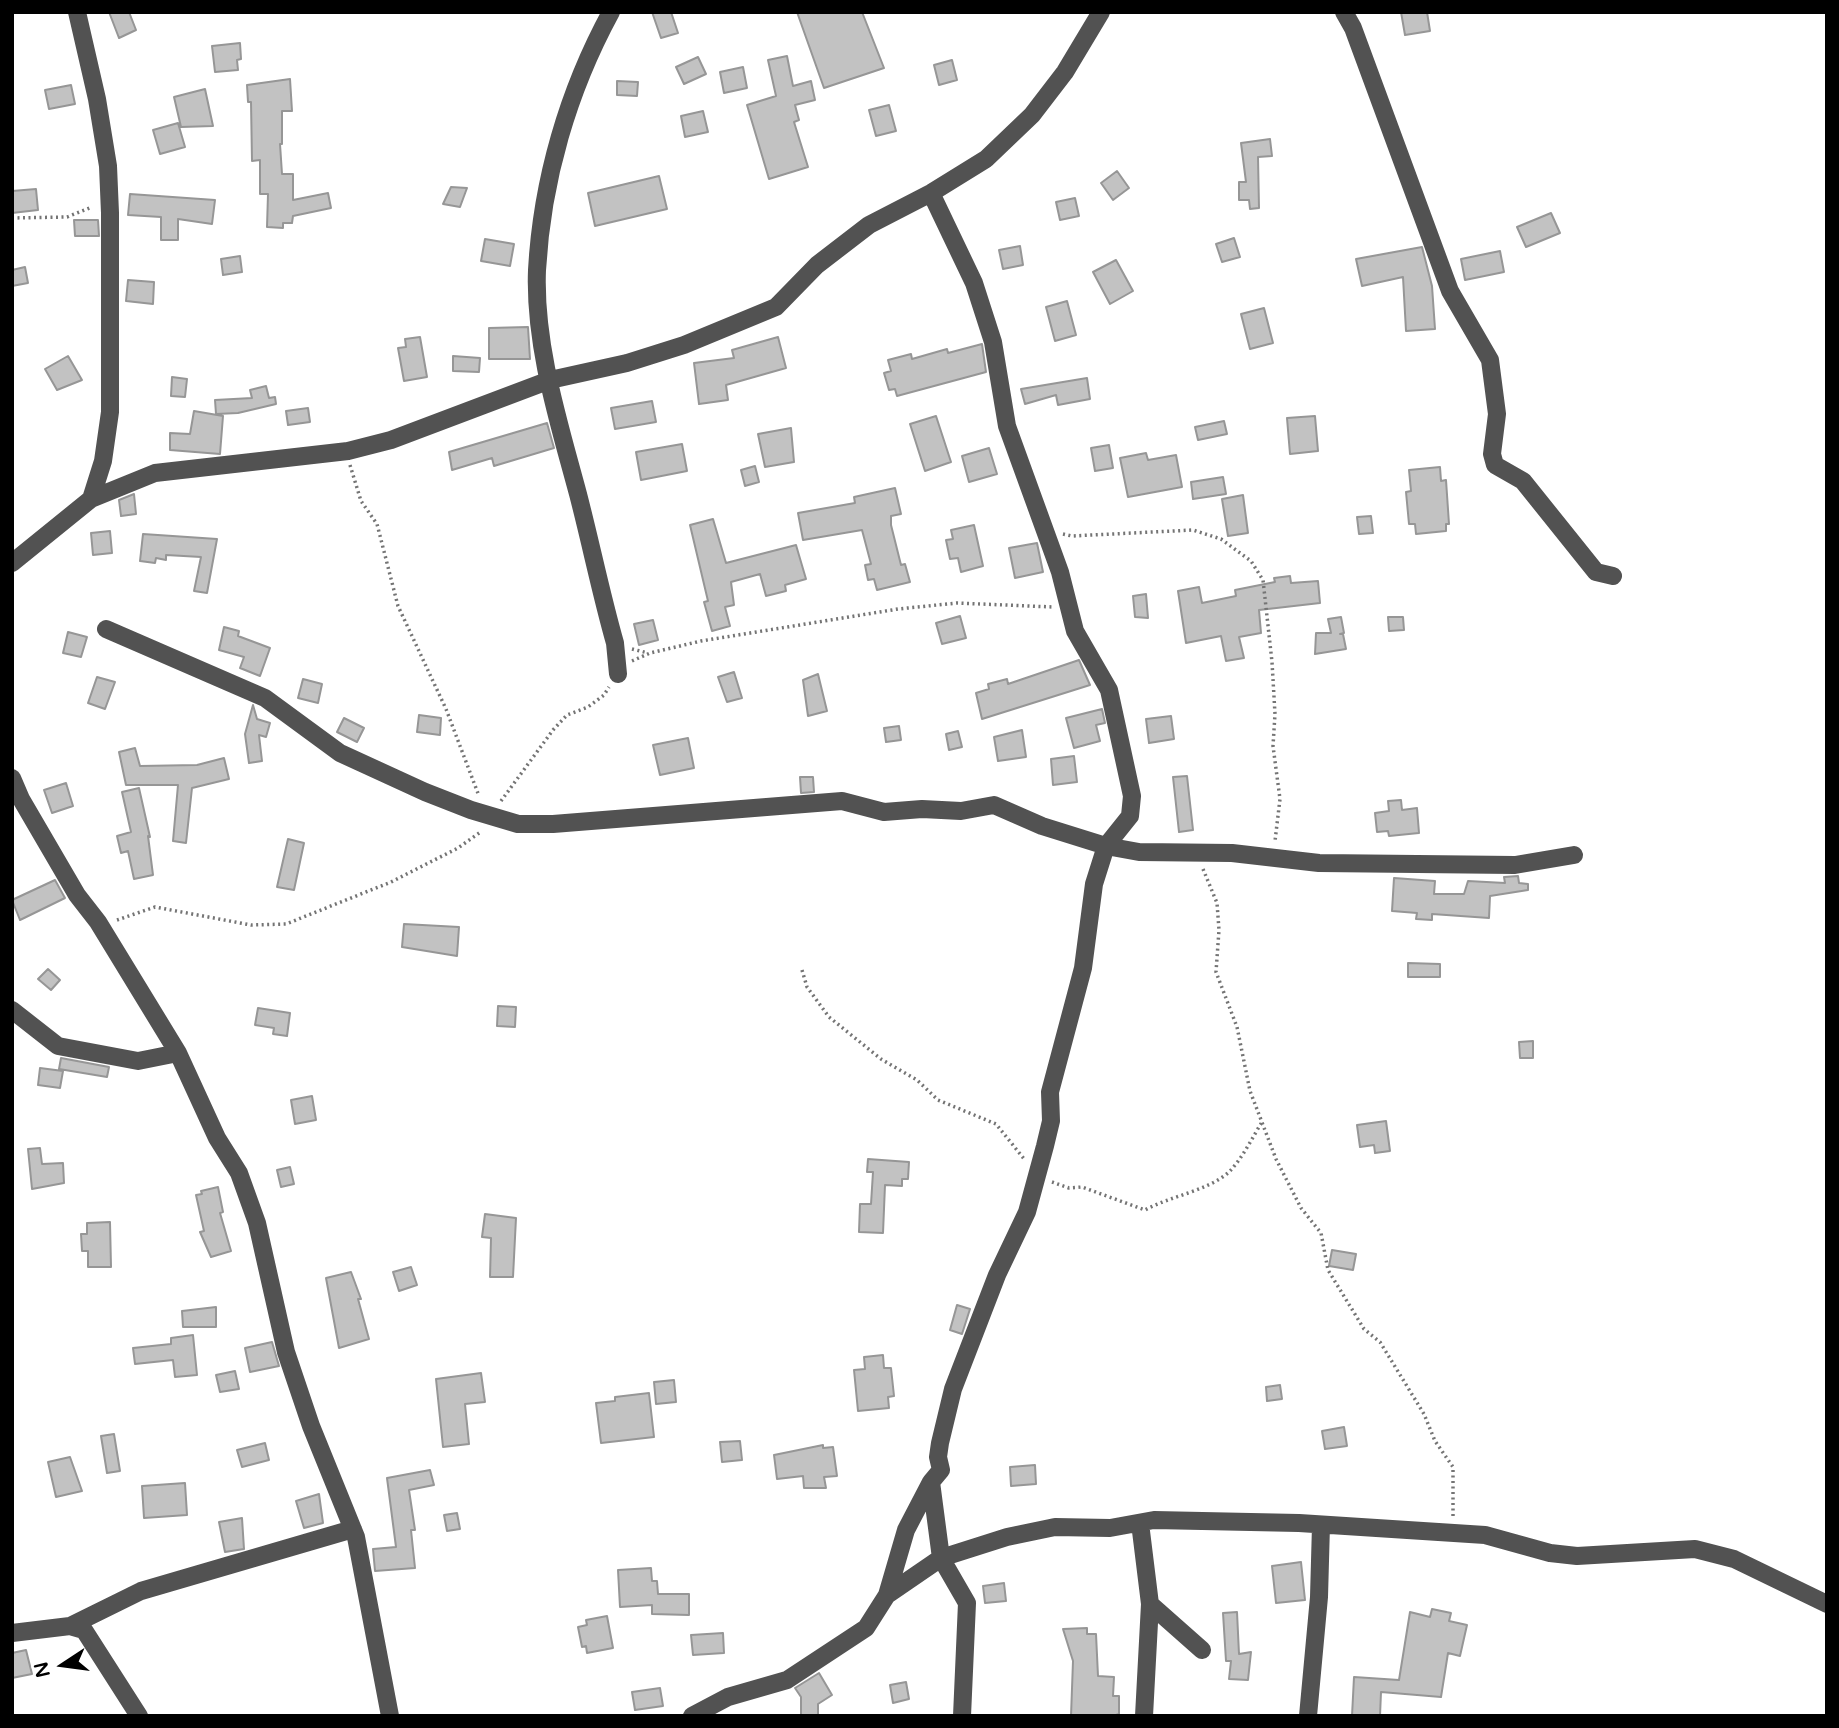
<!DOCTYPE html>
<style>
body{margin:0}
#map{position:relative;width:1839px;height:1728px;overflow:hidden;background:#fff;font-family:"Varela Round",sans-serif}
canvas{display:block}
.frame{position:absolute;inset:0;border:14px solid #000;pointer-events:none}
.north{position:absolute;left:28px;top:1630px;width:70px;height:70px;-webkit-text-stroke:5px #fff;paint-order:stroke;rotate:257deg;font-size:19px;font-weight:700;line-height:28px;text-align:center;color:#000}
.north::after{content:'';display:block;margin:auto;width:24px;height:32px;background:#000;clip-path:polygon(50% 0,100% 100%,50% 72%,0 100%)}
</style>
<div id="map">
<canvas width="1839" height="1728"></canvas>
<div class="frame"></div>
<div class="north">N</div>
</div>
<script>
const ctx = document.querySelector('canvas').getContext('2d');
ctx.lineJoin = 'round';
function fill(path, color) { ctx.fillStyle = color; ctx.fill(path, 'evenodd'); }
function stroke(path, color, width, dash) { ctx.strokeStyle = color; ctx.lineWidth = width; ctx.lineCap = dash ? 'butt' : 'round'; ctx.setLineDash(dash || []); ctx.stroke(path); }
const building = new Path2D(`
 M109,12H129L136,30L119,38Z
 M652,12H671L678,33L661,38Z
 M797,12H862L884,68L824,88Z
 M1401,12H1427L1430,31L1405,35Z
 M240,43L241,59L237,60L238,70L215,72L212,46Z
 M787,56L793,86L811,81L815,100L795,105L799,120L794,122L808,167L769,179L747,105L776,96L768,60Z
 M698,57L706,74L684,84L676,67Z
 M952,60L957,80L939,85L934,65Z
 M743,67L747,88L724,93L720,72Z
 M290,79L292,111H282V144H280L282,174H293V200L328,193L331,208L293,216L292,223H283V228L267,227L268,194H260V160L252,161L251,102H248L247,85Z
 M617,81L638,82L637,96L617,95Z
 M71,85L75,104L49,109L45,90Z
 M205,89L213,126L181,127L174,97Z
 M889,105L896,131L876,136L869,110Z
 M703,111L708,132L685,137L681,116Z
 M178,123L185,147L160,154L153,130Z
 M1270,139L1272,156L1258,157L1259,208L1250,209L1249,200H1239V182H1246L1241,143Z
 M1117,171L1129,188L1113,200L1101,183Z
 M659,176L667,209L595,226L588,193Z
 M451,187L467,188L460,207L443,204Z
 M36,189L38,210L12,213V191Z
 M130,194L215,200L212,224L178,219V240H161V217L128,215Z
 M1075,198L1079,216L1060,220L1056,202Z
 M1551,213L1560,233L1526,247L1517,227Z
 M74,220H98L99,236H75Z
 M1234,238L1240,257L1222,262L1216,244Z
 M485,239L514,244L510,266L481,261Z
 M1020,246L1023,265L1003,269L999,250Z
 M1422,247L1432,286L1435,329L1406,331L1403,277L1362,286L1356,259Z
 M1500,251L1504,272L1465,280L1461,259Z
 M240,256L242,272L223,275L221,259Z
 M1116,260L1133,291L1110,304L1093,272Z
 M25,267L28,283L12,286V270Z
 M128,280L154,282L153,304L126,301Z
 M1067,301L1076,335L1055,341L1046,307Z
 M1264,308L1273,343L1250,349L1241,314Z
 M528,327L530,359H489V328Z
 M420,337L427,377L404,381L398,348L406,347L405,339Z
 M778,337L786,368L726,385L728,400L699,404L694,363L734,358L732,350Z
 M982,344L986,372L897,396L895,389L889,390L884,373L891,371L888,360L911,354L912,359L947,349L948,353Z
 M68,356L82,380L57,390L45,369Z
 M453,356L480,358L479,372L453,371Z
 M172,377L187,379L185,397L171,396Z
 M1087,378L1090,399L1058,405L1056,395L1025,404L1021,389Z
 M266,386L269,398L275,397L276,404L238,413L216,414L215,400L252,398L250,390Z
 M652,401L656,422L615,429L611,408Z
 M308,408L310,422L288,425L286,411Z
 M194,411L223,416L220,454L170,450V433L190,434Z
 M936,416L951,462L925,471L910,424Z
 M1315,416L1318,451L1290,454L1287,418Z
 M1224,421L1227,434L1198,440L1195,427Z
 M547,423L554,448L494,466L492,458L452,470L449,452Z
 M791,428L794,462L765,467L758,434Z
 M682,444L687,471L641,480L636,452Z
 M1109,445L1113,468L1095,471L1091,448Z
 M989,448L997,474L969,482L962,456Z
 M1146,453L1148,460L1176,455L1182,487L1128,497L1120,458Z
 M755,466L759,482L745,486L741,470Z
 M1440,467L1441,481L1446,480L1449,524H1446V531L1416,534L1415,524H1409L1406,492L1411,491L1409,470Z
 M1223,477L1226,494L1193,499L1191,482Z
 M895,488L901,514L891,516V525L901,565L905,564L910,582L877,590L874,579L868,580L865,565L871,564L862,530L803,540L798,513L855,503L854,497Z
 M134,494L136,514L121,516L119,500Z
 M1243,495L1248,533L1228,536L1222,499Z
 M1371,516L1373,533L1359,534L1357,517Z
 M713,519L726,563L796,545L806,579L785,585L786,591L766,596L760,574L731,582L734,605L725,607L730,626L712,631L704,602L708,601L690,525Z
 M974,525L983,566L961,572L958,558L950,559L946,540L953,539L951,530Z
 M110,531L112,553L93,555L91,533Z
 M143,534L217,539L207,593L194,591L201,557L166,555V560L156,558L155,563L140,561Z
 M1037,543L1043,572L1015,578L1009,548Z
 M1290,576L1291,583L1318,581L1320,603L1259,610L1261,633L1239,637L1244,658L1226,661L1221,636L1186,643L1178,591L1199,587L1202,603L1236,596L1235,590L1275,582L1274,578Z
 M1146,594L1148,618L1135,617L1133,596Z
 M960,616L966,638L942,644L936,623Z
 M1341,617L1344,633L1340,634H1343L1346,649L1315,654L1316,633H1331L1328,619Z
 M1388,617H1403L1404,630L1389,631Z
 M653,620L658,640L639,645L634,624Z
 M224,627L239,631L238,636L270,648L260,676L240,668L244,657L219,650Z
 M68,632L87,637L81,657L63,653Z
 M1079,660L1090,685L982,719L976,693L989,689L988,684L1007,679L1008,684Z
 M734,672L742,698L727,702L718,677Z
 M818,674L827,711L808,716L803,680Z
 M97,677L115,682L105,709L88,703Z
 M303,679L322,684L318,703L298,698Z
 M253,705L257,719L270,723L266,737L259,735L262,761L249,763L245,734Z
 M1102,709L1105,723L1096,725L1100,741L1074,748L1066,718Z
 M419,715L441,718L440,735L417,732Z
 M1171,716L1174,739L1149,743L1146,719Z
 M344,718L364,728L357,742L337,732Z
 M899,726L901,740L886,742L884,728Z
 M1022,730L1026,757L998,761L994,737Z
 M958,731L962,747L949,750L946,734Z
 M688,738L694,768L660,775L653,745Z
 M135,748L140,766L197,765L224,758L229,779L192,788L186,843L173,841L178,785H126L119,752Z
 M1074,756L1077,782L1053,785L1051,759Z
 M1187,776L1193,830L1179,832L1173,777Z
 M800,777H813L814,792L801,793Z
 M66,783L73,806L52,813L44,790Z
 M139,788L150,837L148,836L153,875L134,879L128,851L121,853L117,836L131,832L122,792Z
 M1401,800L1402,810L1417,808L1419,833L1389,836L1388,831L1377,832L1375,813L1389,811L1388,801Z
 M288,839L304,843L294,890L277,887Z
 M1518,876L1519,883L1528,884V890L1490,896L1489,918L1432,914V920L1416,919L1417,913L1392,911L1394,878L1435,881L1434,894H1464L1468,881L1505,883L1504,877Z
 M55,880L65,898L20,920L12,900Z
 M404,924L459,927L457,956L402,947Z
 M1408,963L1440,964V977H1408Z
 M48,969L60,980L51,990L38,979Z
 M498,1006L516,1007L515,1027L497,1026Z
 M258,1008L290,1013L287,1036L273,1034L274,1028L255,1025Z
 M1533,1041V1058H1520L1519,1042Z
 M61,1058L109,1067L107,1077L59,1069Z
 M40,1068L63,1071L60,1088L38,1085Z
 M312,1096L316,1120L295,1124L291,1100Z
 M1386,1121L1390,1151L1375,1153L1374,1145L1360,1147L1357,1125Z
 M40,1148L42,1164L63,1163L64,1183L32,1189L28,1149Z
 M868,1159L909,1162L908,1179H902V1186L885,1185L883,1233L859,1232L860,1204H871L873,1172H867Z
 M290,1167L294,1184L281,1187L277,1170Z
 M218,1187L223,1212L220,1213L231,1251L211,1257L200,1232L204,1231L196,1195L202,1194L201,1191Z
 M485,1214L516,1218L513,1277H490L491,1238L482,1237Z
 M110,1222L111,1267H88V1251H82L81,1234H87V1223Z
 M1332,1250L1356,1254L1353,1270L1329,1266Z
 M411,1267L417,1285L399,1291L393,1272Z
 M351,1272L361,1299H358L369,1339L339,1348L326,1278Z
 M957,1305L970,1309L962,1334L950,1330Z
 M216,1307V1327H183L182,1311Z
 M193,1335L197,1375L175,1377L173,1360L135,1364L133,1348L171,1344V1338Z
 M272,1342L279,1366L250,1372L245,1348Z
 M883,1355L884,1368H891L894,1396L888,1397L889,1408L858,1411L854,1370L865,1369L864,1357Z
 M235,1371L239,1389L220,1392L216,1375Z
 M481,1373L485,1402L465,1404L469,1444L443,1447L436,1379Z
 M674,1380L676,1402L656,1404L654,1382Z
 M1280,1385L1282,1399L1267,1401L1266,1387Z
 M649,1393L654,1437L601,1443L596,1403L615,1401V1397Z
 M1344,1427L1347,1446L1325,1449L1322,1431Z
 M114,1434L120,1471L107,1473L101,1436Z
 M740,1441L742,1460L722,1462L720,1442Z
 M265,1443L269,1460L242,1467L237,1450Z
 M823,1445V1448L833,1447L837,1476L824,1477L826,1488H804L803,1476L777,1479L774,1455Z
 M70,1457L82,1491L56,1497L48,1462Z
 M1035,1465L1036,1484L1011,1486L1010,1467Z
 M430,1470L434,1485L409,1490L415,1530H411L415,1568L375,1571L373,1549L396,1547L387,1478Z
 M185,1483L187,1515L144,1518L142,1486Z
 M319,1494L323,1523L304,1528L296,1501Z
 M457,1513L460,1529L447,1531L444,1515Z
 M242,1518L244,1549L225,1552L219,1522Z
 M1301,1562L1305,1600L1276,1603L1272,1566Z
 M651,1568L652,1581H657L658,1594H689V1615L652,1614V1605L620,1607L618,1570Z
 M1004,1583L1006,1601L985,1603L983,1586Z
 M1432,1609L1451,1613L1449,1621L1467,1625L1460,1656L1448,1653L1441,1697L1381,1692L1380,1716H1352L1354,1677L1399,1680L1410,1612L1430,1617Z
 M1237,1612L1239,1654L1251,1652L1248,1680L1229,1679L1231,1661H1226L1223,1613Z
 M607,1616L613,1648L587,1653L586,1646L582,1647L578,1627L587,1625L586,1620Z
 M1087,1628V1634H1096L1098,1676L1114,1677L1113,1696H1119V1714L1113,1716H1071L1073,1661L1063,1629Z
 M723,1633L724,1653L693,1655L691,1635Z
 M26,1650L32,1674L12,1678V1653Z
 M819,1673L832,1695L818,1704V1716H801V1697L795,1688Z
 M906,1682L909,1699L893,1703L890,1685Z
 M660,1688L663,1706L635,1710L632,1692Z`);
fill(building, '#c2c2c2');
stroke(building, '#969696', 2);
stroke(new Path2D(`
 M12,218L67,217L92,207
 M350,465L361,501L377,524L398,606L446,709L479,796
 M1063,534L1072,536L1193,530L1221,539L1251,561L1263,580L1272,662L1275,714L1273,746L1280,799L1275,841
 M632,649L648,653
 M632,661L650,653L701,641L898,609L957,603L1053,607
 M501,801L553,730L567,715L588,707L604,695L609,687
 M1203,869L1217,903L1219,930L1216,972L1237,1027L1250,1091L1276,1159L1301,1208L1321,1233L1328,1270L1364,1329L1380,1342L1424,1414L1435,1441L1453,1467V1517
 M117,920L155,907L251,925L286,924L391,882L458,848L482,831
 M802,970L807,987L829,1017L881,1059L917,1080L938,1100L996,1124L1025,1160
 M1052,1182L1069,1188L1082,1187L1145,1210C1170,1196 1208,1191 1229,1172C1242,1159 1252,1138 1262,1122`), '#747474', 3.5, [2, 3.5]);
stroke(new Path2D(`
 M77,12L97,99L108,166L110,213V412L103,461L91,499
 M611,12C568,91 542,180 537,270C534,345 559,423 578,494C591,544 601,594 615,643L618,674
 M1344,12L1353,28L1450,291L1490,360L1497,414L1492,454L1495,465L1523,481L1596,572L1613,576
 M931,193L974,283L993,342L1007,426L1060,572L1075,631L1109,690L1132,796L1130,816L1106,846L1094,884L1083,968L1050,1092L1051,1121L1045,1146L1027,1212L997,1275L953,1389L940,1443L938,1457L941,1470L931,1482L941,1558L967,1603L962,1716
 M12,563L91,499L155,473L348,451L391,440L550,380L627,363L684,345L776,307L817,265L869,225L931,193L986,159L1032,115L1065,72L1101,12
 M106,629L265,698L340,753L425,792L471,810L518,824H553L842,801L884,812L922,809L961,811L994,805L1042,826L1106,846L1139,852L1232,853L1319,863L1515,865L1574,855
 M12,778L21,799L77,895L98,922L178,1053L217,1138L239,1173L257,1223L286,1352L311,1426L356,1537L390,1716
 M12,1010L58,1046L138,1061L178,1053
 M1140,1523L1150,1604L1202,1650
 M887,1595L906,1530L931,1482
 M70,1626L84,1630L139,1716
 M12,1633L70,1626L141,1591L353,1529
 M692,1716L728,1697L787,1680L866,1628L887,1595L941,1558L1007,1537L1055,1527L1110,1528L1154,1520L1299,1523L1485,1535L1550,1553L1577,1556L1695,1549L1734,1559L1827,1604
 M1144,1716L1150,1604
 M1308,1716L1319,1597L1321,1525`), '#525252', 18);
</script>
